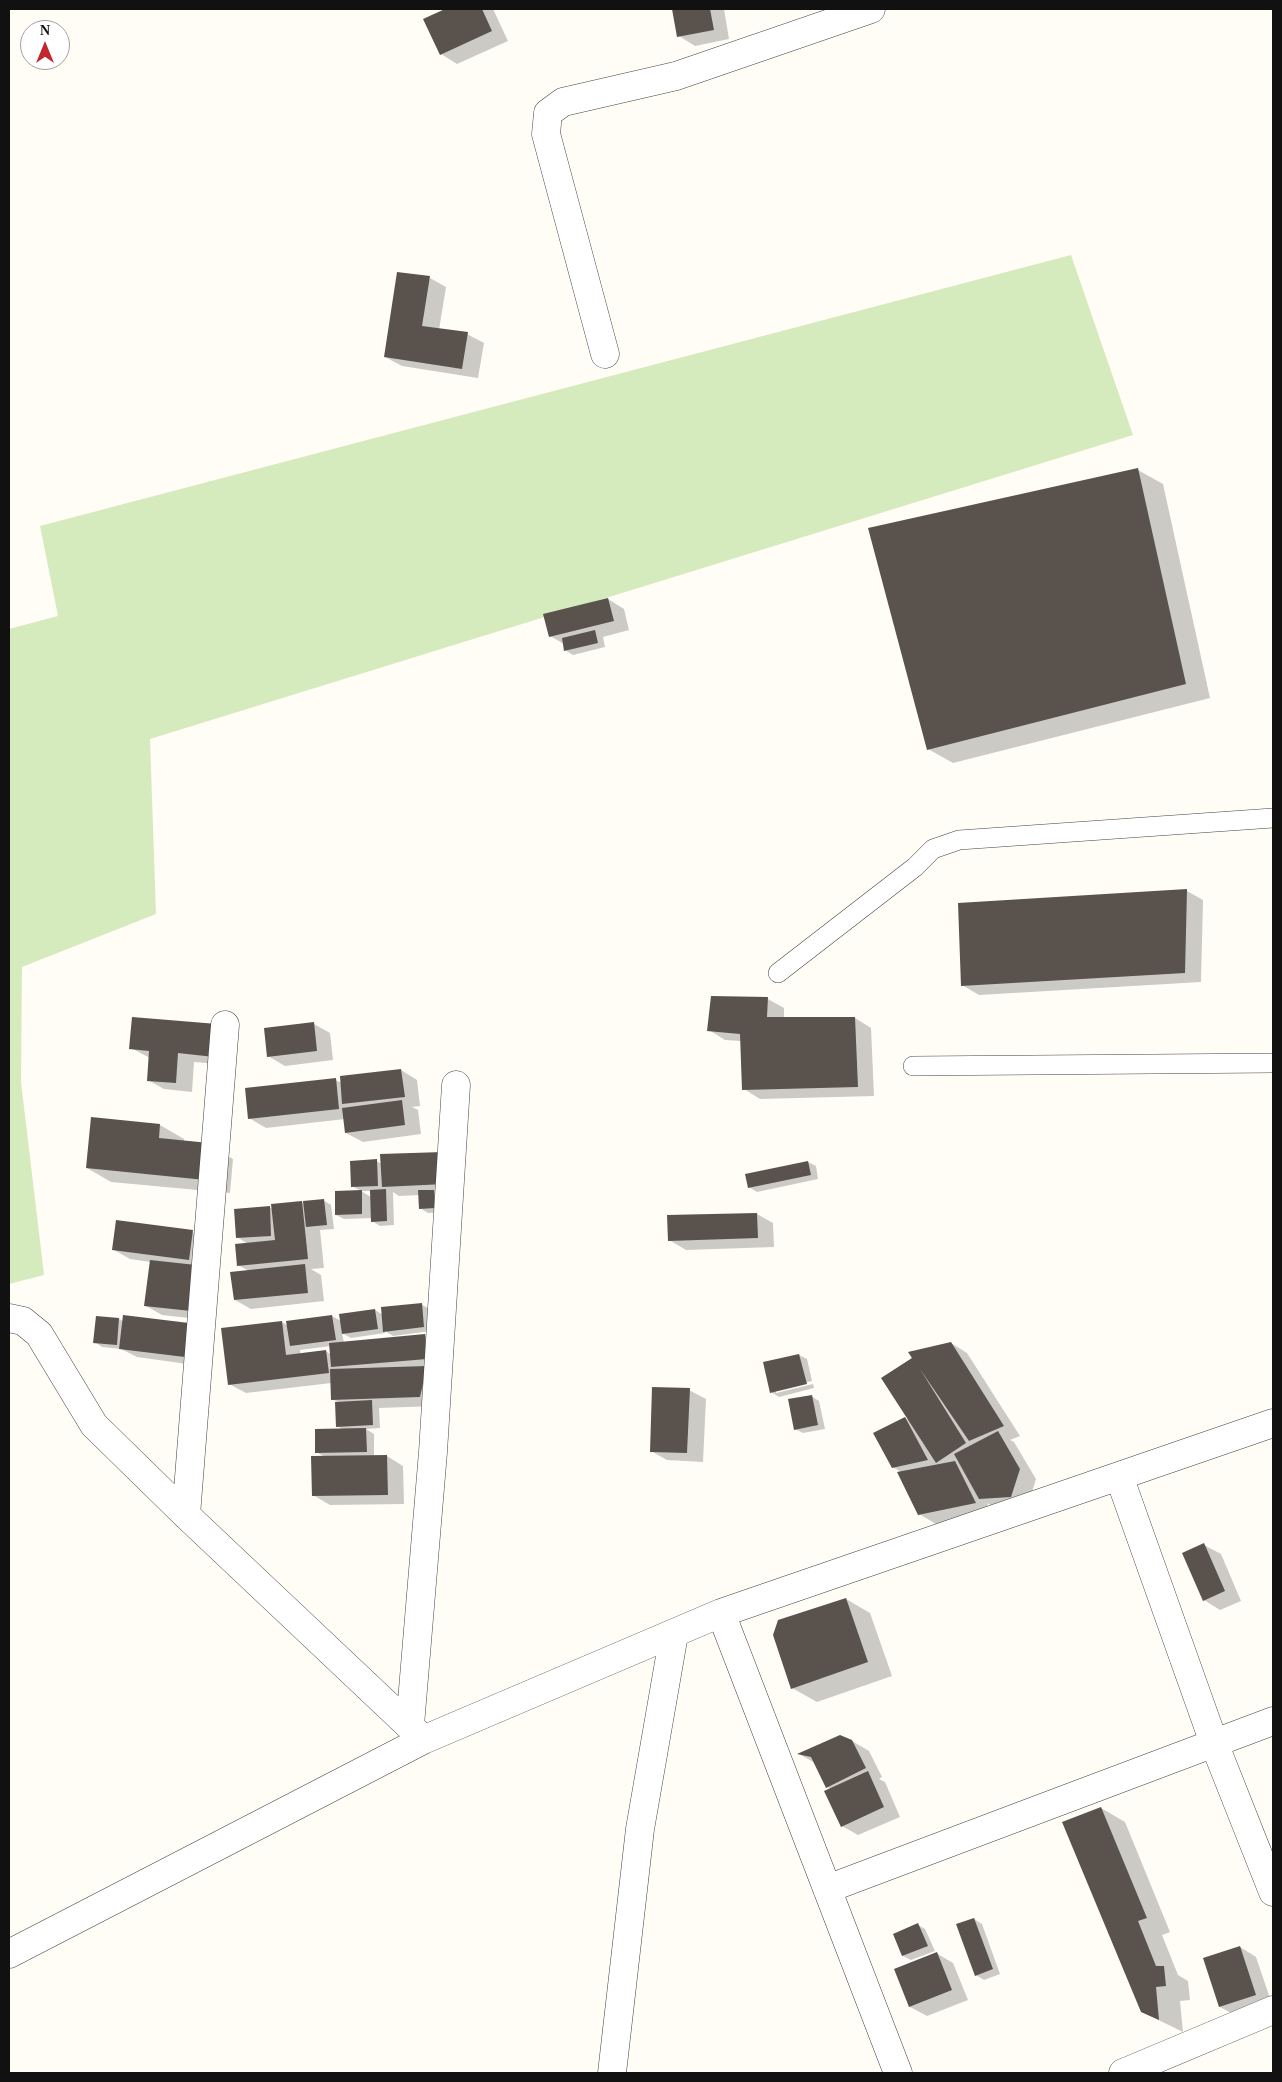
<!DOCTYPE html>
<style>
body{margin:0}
#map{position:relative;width:1282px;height:2082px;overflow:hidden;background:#fffdf5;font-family:Georgia,serif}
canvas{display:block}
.frame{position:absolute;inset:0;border:10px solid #111;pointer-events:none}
.north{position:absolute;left:20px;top:20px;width:50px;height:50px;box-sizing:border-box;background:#fff;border:1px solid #a0a0a0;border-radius:50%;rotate:0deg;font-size:14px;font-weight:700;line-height:20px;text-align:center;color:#111}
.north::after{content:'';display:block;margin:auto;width:18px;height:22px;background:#c4262e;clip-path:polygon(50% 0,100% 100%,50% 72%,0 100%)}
</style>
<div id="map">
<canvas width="1282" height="2082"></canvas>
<div class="frame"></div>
<div class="north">N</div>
</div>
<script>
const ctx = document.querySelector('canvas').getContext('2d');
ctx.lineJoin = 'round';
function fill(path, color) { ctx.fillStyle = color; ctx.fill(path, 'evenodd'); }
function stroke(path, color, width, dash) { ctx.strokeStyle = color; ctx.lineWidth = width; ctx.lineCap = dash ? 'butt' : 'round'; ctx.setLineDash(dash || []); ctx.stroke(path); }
fill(new Path2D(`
 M1071,255L1133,435L150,739L156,914L22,967L21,1082L44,1275L9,1284V629L58,616L40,526Z`), '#d5ebbd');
fill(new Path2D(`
 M448,9H493L508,41L457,64L441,54L424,20Z
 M674,9H724L729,39L695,46L679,36Z
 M430,278L446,287L439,330L467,334L484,343L478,378L402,366L385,357Z
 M1138,470L1163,484L1210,698L953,763L928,749Z
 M608,599L624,609L629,630L603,637L605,647L573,655L565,650L564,644L550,636Z
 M1187,891L1203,900L1201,982L979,995L962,985Z
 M712,998L768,999L784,1008V1018H855L871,1028L874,1096L760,1099L744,1089L741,1041L725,1040L709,1030Z
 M133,1018L230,1065L194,1062L192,1092L164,1089L148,1080L150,1058L131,1048Z
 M314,1024L330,1033L333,1060L285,1066L268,1056Z
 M401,1070L417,1080L420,1106L412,1107L418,1110L421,1134L363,1142L346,1133L345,1119L266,1128L249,1118L335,1080L342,1083Z
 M92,1118L160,1125L184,1139V1142L208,1145L233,1159L230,1193L111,1182L87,1168Z
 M376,1161L382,1164L461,1193L443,1212L428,1213L420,1208V1195L399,1196L393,1192L394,1225L380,1226L372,1221V1218L344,1219L336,1215L361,1191L352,1186ZM361,1191H371V1197Z
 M808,1162L816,1166L818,1179L757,1192L749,1187Z
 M323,1200L331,1205L334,1229L320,1230L324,1268L311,1269L321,1275L324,1301L251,1309L235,1300L249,1271L238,1265L248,1244L237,1237L269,1207L273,1209L302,1202L305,1204Z
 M757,1214L773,1223L774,1247L686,1250L669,1240Z
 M192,1232L209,1241L207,1320L162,1315L146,1306L151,1262L130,1259L114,1250Z
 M421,1304L429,1309L431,1331L393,1336L385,1331V1333L351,1338L342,1333L344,1343L425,1335L441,1345L436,1406L379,1408L380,1428L366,1429L374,1434V1456H387L403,1466L404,1504L330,1505L313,1495L325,1457L316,1452L344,1430L337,1426L340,1403L332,1399L331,1383L246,1393L229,1384L282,1322L288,1326L332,1316L341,1321L375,1310L383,1315ZM331,1346V1355L326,1351L301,1355L300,1350Z
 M97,1317L119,1319L209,1367L137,1357L121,1349L102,1347L95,1342Z
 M951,1343L967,1353L1020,1436L1010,1440L1014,1442L1036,1479L1028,1505L996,1508L987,1503L991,1512L936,1524L919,1514L901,1472L893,1467L905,1418L911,1422L883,1378Z
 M799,1355L807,1359L812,1381L776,1390V1393L813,1384L814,1388L779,1397L771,1392L764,1363Z
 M689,1390L706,1399L703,1462L667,1460L651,1451Z
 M811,1396L819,1401L825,1429L803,1433L795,1429Z
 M1204,1545L1221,1554L1241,1601L1220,1610L1204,1600Z
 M846,1599L870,1613L892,1676L817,1702L792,1688Z
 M852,1741L869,1751L882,1777L879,1779L885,1782L900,1817L858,1835L842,1826L831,1789L827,1787L815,1763L799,1754Z
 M1101,1808L1125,1822L1170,1932L1162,1935L1178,1975L1188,1981L1190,2000L1180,2001L1183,2032L1142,2012Z
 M974,1919L982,1924L1000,1974L984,1980L976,1975Z
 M918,1925L925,1929L935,1951L911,1960L903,1956Z
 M1240,1947L1256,1957L1272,2004L1237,2016L1220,2007L1205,1958Z
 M936,1953L953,1963L968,2000L927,2016L910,2007L895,1969Z`), '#0003');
fill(new Path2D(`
 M445,9H482L492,31L440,55L423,19Z
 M672,9H710L714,30L677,37Z
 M397,272L430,276L422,326L468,332L462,369L384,357Z
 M1138,468L1186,684L927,750L868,528Z
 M608,598L614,621L549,637L543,614Z
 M595,630L598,643L564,651L562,638Z
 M1187,889L1185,973L961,986L958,903Z
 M711,996L768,997L767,1017H855L858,1087L742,1090L740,1034L707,1031Z
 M132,1017L217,1024L214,1057L178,1053L176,1083L147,1081L149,1051L129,1049Z
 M314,1022L317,1051L267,1057L264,1028Z
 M401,1069L405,1097L342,1104L340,1076Z
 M336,1078L339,1109L248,1119L245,1088Z
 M402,1100L405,1125L345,1133L342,1108Z
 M91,1117L160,1124L159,1138L209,1143L205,1180L86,1168Z
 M443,1152L445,1184L382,1187L380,1154Z
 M377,1159L378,1186L351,1187L350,1161Z
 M808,1161L811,1175L748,1188L745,1174Z
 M386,1189L387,1221L371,1222L370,1190Z
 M362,1190V1214L335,1215V1191Z
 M418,1190H434L435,1208L419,1209Z
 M324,1199L327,1225L306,1227L303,1201Z
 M302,1201L308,1259L237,1266L235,1244L275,1240L271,1204Z
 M270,1206L271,1236L236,1238L234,1209Z
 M757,1213L758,1238L668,1241L667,1215Z
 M116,1220L193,1230L189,1260L112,1250Z
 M150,1260L196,1265L191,1311L144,1306Z
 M305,1264L308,1293L234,1300L230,1272Z
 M422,1303L424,1327L383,1332L381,1307Z
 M375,1309L378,1329L342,1334L339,1314Z
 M123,1315L197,1324L193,1358L119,1349Z
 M332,1315L336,1340L290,1346L286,1321Z
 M96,1316L119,1318L117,1345L93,1343Z
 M282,1321L286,1355L326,1350L329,1373L228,1385L221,1328Z
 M425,1334L427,1359L331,1367L329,1343Z
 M951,1342L1004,1426L969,1441L920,1369L966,1443L936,1463L881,1378L912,1358L908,1352Z
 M799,1354L807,1384L770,1393L763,1362Z
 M427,1366L420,1397L331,1400L330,1369Z
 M652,1387L690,1388L687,1453L650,1452Z
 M812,1395L818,1425L794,1430L788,1399Z
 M372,1400L373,1425L336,1427L335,1402Z
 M905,1417L928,1460L892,1468L873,1433Z
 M366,1428L367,1452L315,1453V1429Z
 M998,1431L1020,1469L1011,1497L979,1499L954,1454Z
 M387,1455L388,1495L312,1496L311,1456Z
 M955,1461L976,1503L918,1515L897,1472Z
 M1204,1543L1225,1591L1203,1601L1182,1553Z
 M846,1598L868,1662L791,1689L773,1635L778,1620Z
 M840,1735L852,1740L866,1768L826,1788L811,1757L797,1754Z
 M868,1771L884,1807L841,1827L824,1791Z
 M1101,1807L1147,1918L1138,1921L1156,1966H1164L1166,1986L1156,1987L1159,2020L1141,2012L1062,1822Z
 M974,1918L993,1969L975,1976L956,1924Z
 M918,1923L928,1946L902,1956L893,1934Z
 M1240,1946L1256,1995L1219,2007L1203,1958Z
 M937,1952L952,1990L909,2007L894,1969Z`), '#5a524d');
const lane = new Path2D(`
 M778,973L915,867L933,849L959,840L1273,818
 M913,1066L1273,1063`);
const street = new Path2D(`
 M605,354L546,134L548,113L563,102L676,76L871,9
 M9,1318L23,1321L39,1334L94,1425L186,1515L419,1735
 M1119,1476L1214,1743L1273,1892
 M186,1515L225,1025
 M721,1613L898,2073
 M410,1725L433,1452L456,1085
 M827,1889L1273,1721
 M9,1954L423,1740L721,1613L1273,1423
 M612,2073L640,1829L674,1634
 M1123,2073L1273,2010`);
stroke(lane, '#444', 20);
stroke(street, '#444', 29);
stroke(lane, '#fff', 19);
stroke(street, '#fff', 28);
</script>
